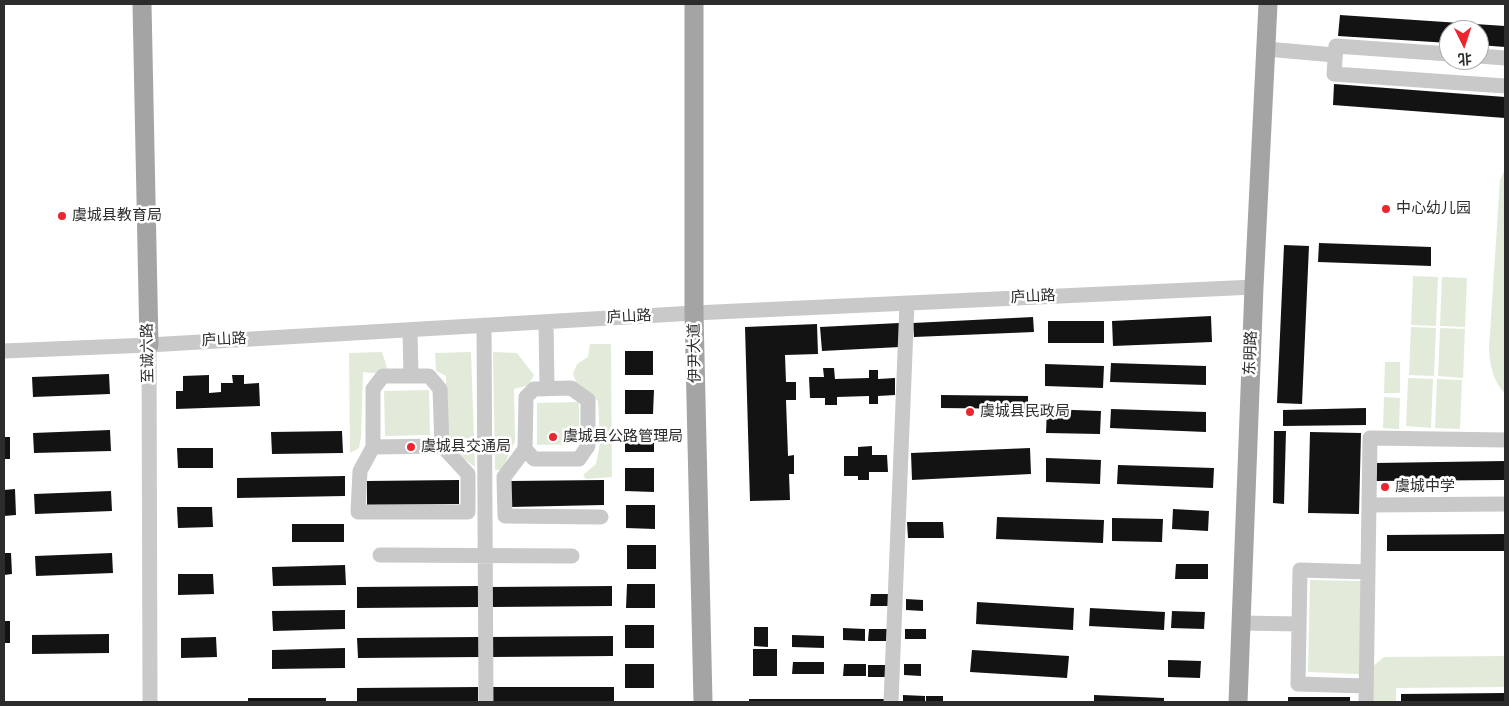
<!DOCTYPE html>
<meta charset="utf-8">
<style>
body{margin:0}
#map{position:relative;width:1509px;height:706px;overflow:hidden;background:#fff;font-family:Arial,"Noto Sans SC",sans-serif}
canvas{display:block}
.frame{position:absolute;inset:0;border:5px solid #2c2c2c;pointer-events:none}
.north{position:absolute;left:1439px;top:20px;width:50px;height:50px;box-sizing:border-box;background:#fff;border:1px solid #ababab;border-radius:50%;rotate:176deg;font-size:14px;font-weight:700;line-height:20px;text-align:center;color:#2c2c2c}
.north::after{content:'';display:block;margin:auto;width:18px;height:22px;background:#ea272e;clip-path:polygon(50% 0,100% 100%,50% 72%,0 100%)}
</style>
<div id="map">
<canvas width="1509" height="706"></canvas>
<div class="frame"></div>
<div class="north">北</div>
</div>
<script>
const ctx = document.querySelector('canvas').getContext('2d');
ctx.lineJoin = 'round';
function fill(path, color) { ctx.fillStyle = color; ctx.fill(path, 'evenodd'); }
function stroke(path, color, width, dash) { ctx.strokeStyle = color; ctx.lineWidth = width; ctx.lineCap = dash ? 'butt' : 'round'; ctx.setLineDash(dash || []); ctx.stroke(path); }
function write(font, color, halo, rows, align = 'center') {
  ctx.font = font + ' Arial,"Noto Sans SC",sans-serif'; ctx.lineWidth = 5; ctx.setLineDash([]); ctx.textBaseline = 'middle'; ctx.strokeStyle = halo; ctx.fillStyle = color; for (const [text, x, y, turn = 0] of rows) {
    ctx.save(); ctx.translate(x, y); ctx.rotate((+turn || 0) * Math.PI / 180); ctx.textAlign = isNaN(turn) ? turn : align; if (halo) ctx.strokeText(text, 0, 0); ctx.fillText(text, 0, 0); ctx.restore();
  }
}
fill(new Path2D(`
 M1505,169V394C1493,381 1490,366 1489,348L1500,180Z
 M1413,276L1438,277L1436,326L1411,325Z
 M1442,277L1467,278L1465,327L1440,326Z
 M1411,327L1436,328L1434,376L1409,375Z
 M1440,328L1465,329L1463,378L1438,376Z
 M590,344H611L612,477L586,479L583,475L596,464L600,443L598,401L577,385L573,374L577,364L588,357Z
 M382,352L387,367L381,374L363,372L361,437L359,448L350,453L349,353Z
 M471,352L475,467L462,457L448,433L446,376L436,371L435,353Z
 M493,352L517,353L534,375L529,385L514,389L515,441L502,470H495Z
 M1385,362H1400V393H1384Z
 M1408,378L1433,379L1431,428L1406,426Z
 M1437,379L1462,380L1460,429L1435,428Z
 M429,390L430,435L385,436L384,391Z
 M1384,397L1400,398L1399,429L1383,428Z
 M579,402V444L537,445V403Z
 M1310,580L1362,581L1359,674L1308,672Z
 M1505,656V687L1396,688V702H1372V667L1384,657Z`), '#e2ebd9');
fill(new Path2D(`
 M1340,15L1505,26V47L1479,45V30H1449V43L1338,36Z
 M1334,84L1505,97V118L1333,105Z
 M1319,243L1431,247V266L1318,262Z
 M1284,245L1309,246L1302,404L1277,403Z
 M1211,316L1212,342L1113,346L1112,321Z
 M1033,317L1034,332L914,337L913,323Z
 M1048,321H1104V343H1048Z
 M899,323L900,347L822,351L820,327Z
 M817,324L818,354L785,355L786,382H796V400H786L788,456L794,455V474H789L790,500L750,501L745,327Z
 M625,351H653V375H625Z
 M1111,363L1206,366V385L1110,382Z
 M1045,364L1104,366L1103,388L1045,386Z
 M823,368H834L835,379L869,378V370H878V379L895,378V395L878,396V404H869V396L837,397V405H825V398H810L809,377H824Z
 M109,374L110,394L33,397L32,377Z
 M209,375V393L221,392V383H233L232,375H244V384L259,383L260,406L176,409V391H183V376Z
 M625,390H654L653,414H625Z
 M941,395L1028,396V409L941,408Z
 M1366,408V425L1283,426V410Z
 M1047,409L1101,411L1100,434L1046,433Z
 M1111,409L1206,412V432L1110,428Z
 M625,428L654,429V452H625Z
 M110,430L111,451L34,453L33,433Z
 M342,431L343,453L272,454L271,432Z
 M1274,431H1286L1284,504L1273,503Z
 M1310,432L1361,433L1359,514L1308,513Z
 M4,437H10V459H4Z
 M872,446V455H887L888,472H869V480H858V476H844V456H858V447Z
 M177,448H213V468H178Z
 M1030,448L1031,474L912,480L911,453Z
 M1046,458L1101,460L1100,484L1046,482Z
 M1505,461V480L1375,481V463Z
 M1118,465L1214,468L1213,488L1117,484Z
 M625,468H654V492L625,491Z
 M345,476V496L237,498V478Z
 M459,480V504L367,505V481Z
 M604,480V505L511,507V481Z
 M15,489L16,515L4,516V490Z
 M111,491L112,511L35,514L34,494Z
 M626,505H655V529L626,528Z
 M177,507H212L213,527L178,528Z
 M1173,509L1209,511L1208,531L1172,529Z
 M997,517L1104,520L1103,543L996,539Z
 M1112,518L1163,519L1162,542L1112,541Z
 M907,522H943L944,538H908Z
 M292,524H344V542H292Z
 M1505,534V551H1387V535Z
 M627,545H656V569H627Z
 M4,553H11L12,574L4,575Z
 M112,553L113,573L36,576L35,556Z
 M1176,564H1208V579H1175Z
 M345,565L346,585L273,586L272,567Z
 M178,574H213L214,594L178,595Z
 M627,584H655V608H626Z
 M478,586V607L357,608V587Z
 M612,586V606L491,607V587Z
 M871,594H893V606H870Z
 M906,599L923,600V611L906,610Z
 M977,602L1074,608L1073,630L976,624Z
 M1090,608L1165,612L1164,630L1089,626Z
 M345,610V629L273,631L272,611Z
 M1172,611L1205,612L1204,629L1171,628Z
 M4,621H10V643H4Z
 M625,625H654V648H625Z
 M754,627H768V647L754,646Z
 M843,628L865,629V641L843,640Z
 M869,629H891V641H868Z
 M905,629H926V639H905Z
 M109,634V653L32,654V635Z
 M792,635L824,636V648L792,647Z
 M613,636V656L491,657V637Z
 M216,637L217,657L181,658V638Z
 M479,637V657L358,658L357,638Z
 M345,648V668L272,669V650Z
 M753,649H777V676H753Z
 M972,650L1069,656L1067,678L970,672Z
 M1168,660L1201,661L1200,678L1168,677Z
 M793,662H824V674H792Z
 M625,664H654V688H625Z
 M844,664H866V676H843Z
 M904,664H921V676L904,675Z
 M868,665H890V677H868Z
 M478,687V702H357V688Z
 M493,687H614V702H493Z
 M1505,693V702H1401V694Z
 M903,695L925,696V702H903Z
 M1094,695L1164,698V702H1094Z
 M926,696H943V702H926Z
 M1288,697H1350V702H1288Z
 M248,698H326V702H248Z
 M749,699H884V702H749Z`), '#131313');
stroke(new Path2D(`
 M1266,49L1335,55
 M1449,54L1336,46L1334,74L1505,86
 M1479,56L1505,58
 M546,322L547,388
 M484,325L486,702
 M410,330L411,376
 M149,345L150,702
 M4,351L149,345L694,313L1254,287
 M571,388L588,400V446L579,459H534L525,449L526,397L534,389Z
 M442,446L468,474V512H358L360,471L373,447Z
 M373,447V389L383,376H429L440,389L442,446
 M525,449L504,477L505,516L601,517
 M1369,505L1505,504
 M380,555L572,556
 M1241,623L1299,624
 M1366,686L1298,684L1300,570L1368,572
 M891,702L907,303
 M1366,702L1370,438L1505,440`), '#c9c9c9', 15);
stroke(new Path2D(`
 M142,4L149,345
 M694,4V313L703,702
 M1238,702L1254,287L1268,4`), '#a4a4a4', 19);
for (const [x, y, r, color] of [
 [1386,209,5,"#ea272e"],
 [62,216,5,"#ea272e"],
 [970,412,5,"#ea272e"],
 [553,437,5,"#ea272e"],
 [411,447,5,"#ea272e"],
 [1385,487,5,"#ea272e"]
]) { const dot = new Path2D(); dot.arc(x, y, r, 0, 2 * Math.PI); ctx.fillStyle = color; ctx.fill(dot); stroke(dot, '#fff', 2); }
write('15px', '#2c2c2c', '#fff', [
 ["中心幼儿园",1396,209],
 ["虞城县教育局",72,216],
 ["虞城县民政局",980,412],
 ["虞城县公路管理局",563,437],
 ["虞城县交通局",421,447],
 ["虞城中学",1395,487]
], 'left');
write('15px', '#2c2c2c', '#fff', [
 ["庐山路",1033,297,-3],
 ["庐山路",629,317,-3],
 ["庐山路",224,340,-3],
 ["至诚六路",148,353,-91],
 ["伊尹大道",695,353,-91],
 ["东明路",1251,353,-88]
]);
</script>
